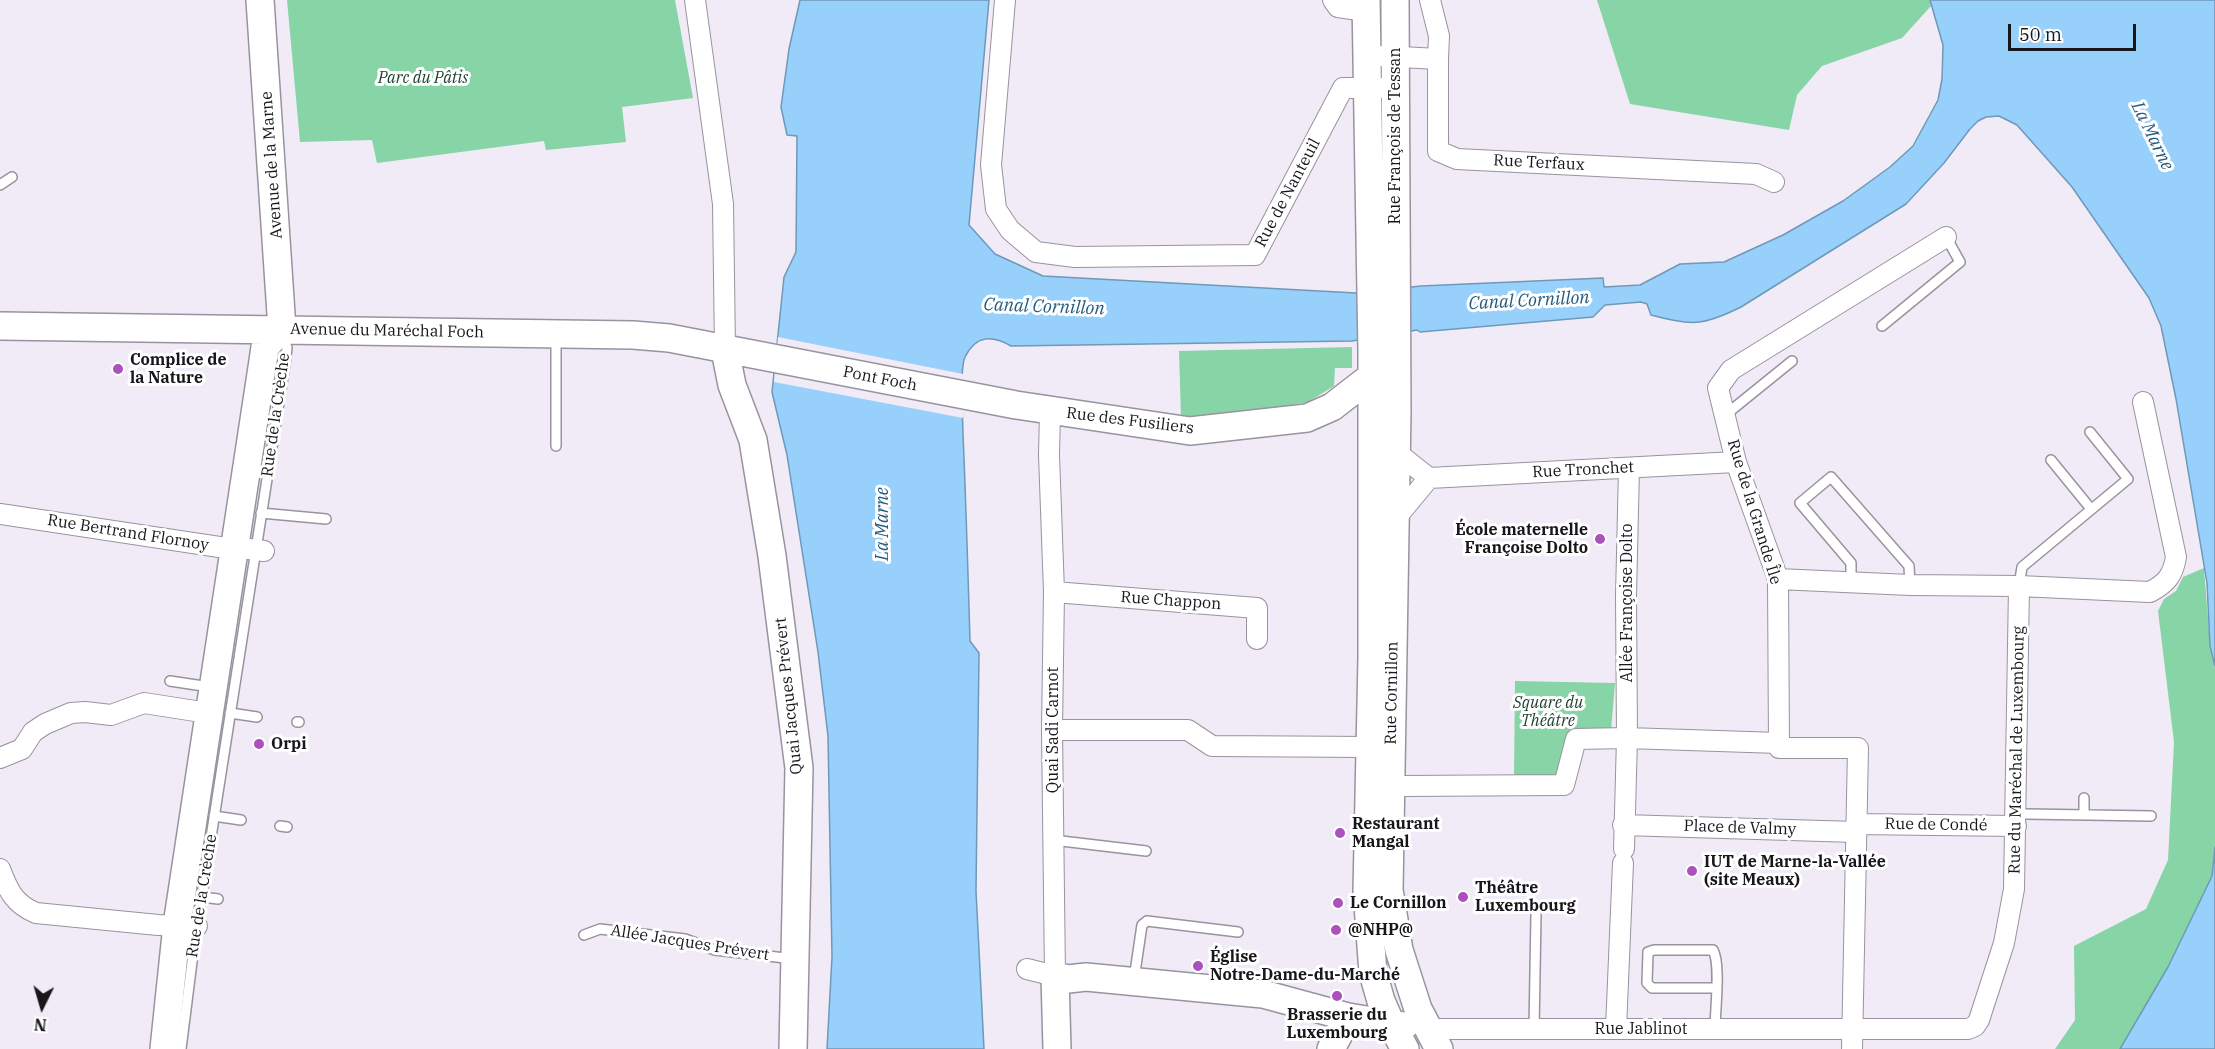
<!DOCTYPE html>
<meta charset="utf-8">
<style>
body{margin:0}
#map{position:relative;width:2215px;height:1049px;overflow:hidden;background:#f0ebf7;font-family:"IBM Plex Serif",serif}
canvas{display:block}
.north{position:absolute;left:12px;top:977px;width:60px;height:60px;-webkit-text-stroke:4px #fff;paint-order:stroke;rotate:185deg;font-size:16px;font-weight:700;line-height:24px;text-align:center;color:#17161a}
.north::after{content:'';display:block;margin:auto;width:21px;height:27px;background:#17161a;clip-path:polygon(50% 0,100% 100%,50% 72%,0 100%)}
.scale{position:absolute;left:2008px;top:24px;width:128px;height:27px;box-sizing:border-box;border:3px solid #17161a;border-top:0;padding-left:8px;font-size:18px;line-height:21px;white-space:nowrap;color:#17161a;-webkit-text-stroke:4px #fff;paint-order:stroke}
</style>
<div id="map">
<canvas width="2215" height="1049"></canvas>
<div class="north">N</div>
<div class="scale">50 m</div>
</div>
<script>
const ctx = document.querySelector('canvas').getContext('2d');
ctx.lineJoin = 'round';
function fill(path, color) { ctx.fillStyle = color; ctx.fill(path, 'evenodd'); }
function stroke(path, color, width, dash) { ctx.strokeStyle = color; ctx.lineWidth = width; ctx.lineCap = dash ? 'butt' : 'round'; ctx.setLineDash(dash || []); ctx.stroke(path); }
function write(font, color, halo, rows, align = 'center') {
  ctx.font = font + ' "IBM Plex Serif",serif'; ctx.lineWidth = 6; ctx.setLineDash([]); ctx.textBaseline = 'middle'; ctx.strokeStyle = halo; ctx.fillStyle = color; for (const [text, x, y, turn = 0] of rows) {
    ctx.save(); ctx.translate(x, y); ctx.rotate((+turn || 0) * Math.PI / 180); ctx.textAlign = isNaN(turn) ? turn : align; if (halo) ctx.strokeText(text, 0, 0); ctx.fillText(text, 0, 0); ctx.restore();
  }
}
fill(new Path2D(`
 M287,0H675L693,98L622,107L626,142L546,150L544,141L377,163L372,140L300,142Z
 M1597,0H1930L1931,6L1902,38L1822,66L1797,95L1789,130L1630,104Z
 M1352,347V368H1335L1334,386L1308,402L1265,410L1181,417L1179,351Z
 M2204,568L2210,646L2215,668V847L2212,876L2168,967L2120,1049H2055L2075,1020L2074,946L2146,909L2168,860L2174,742L2158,611L2164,599L2176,591L2183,577Z
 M1515,681L1615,683L1611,731H1573L1560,777H1514Z`), '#87d4a6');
const water = new Path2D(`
 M800,0H989L969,225L995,254L1043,276L1356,293L1421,286L1603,278L1604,287L1640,285L1680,264L1724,262L1783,235L1843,201L1890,167L1913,146L1938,100L1942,79L1943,45L1930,0H2215V666L2210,646L2207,583L2176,399L2161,326L2149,298L2072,187L2017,125L1999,116L1986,117L1978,121L1970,129L1944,163L1906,204L1741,307C1703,326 1691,326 1651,315L1647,304L1641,302L1605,305L1593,317L1420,332L1417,330L1352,341L1011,346C992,335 976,335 965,357C959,370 963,418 963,434C966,503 968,572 970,641L979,653L976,891L984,1049H827L832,957L828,736L818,652L787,455L772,392L784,277L796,252L797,136L787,135L781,107L789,49Z
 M2215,847V1049H2120L2168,967L2212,876Z`);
fill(water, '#96d0fb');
stroke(water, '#7098b8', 1.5);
fill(new Path2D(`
 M778,337L963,374V418L774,382Z`), '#f0ebf7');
const lane = new Path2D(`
 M0,185L12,177
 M1882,326L1960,262L1946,237
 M556,335V446
 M1724,416L1792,361
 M2051,460L2091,509
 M261,513L326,519
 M1851,582V563L1800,503L1831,477L1909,566L1910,585
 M2019,586L2022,567L2128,479L2090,432
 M170,681L210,687
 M230,713L257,717
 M297,722H299
 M2026,814L2151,816
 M2084,815V798
 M214,816L241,820
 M280,826L287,827
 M1053,840L1146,851
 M202,897L218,899
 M584,935L600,929L685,939L715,950L794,959
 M1134,979L1142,925L1147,921L1238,932
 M1534,1029L1536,915
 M1715,1029C1715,1011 1721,964 1713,950H1654L1648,952L1647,983L1652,988H1716
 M181,1049L194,946L285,364L287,348L283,335`);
const street = new Path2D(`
 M695,0L723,204L725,350
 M1005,0L991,165L996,209L1010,230L1036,252L1075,257L1255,255L1343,88H1380
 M1333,0L1338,7L1366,11
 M1430,0L1439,36L1438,59
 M1382,56L1438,59V151L1457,159L1756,174L1774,182
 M1392,444L1395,451L1429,478
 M1429,478L1736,462
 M0,514L226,548L234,547L264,551
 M1395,519L1429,478
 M2019,586L2150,592C2167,583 2173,575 2176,557L2143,402
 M1054,592L1257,608V639
 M1052,730H1188L1212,746L1370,747
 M0,758L22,749L33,732L45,724L71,713L85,712L111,715L144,703L208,713
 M1391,783L1402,786L1564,785L1576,739L1627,738L1779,743
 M1856,824L2016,826
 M1623,825L1856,832
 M1624,849L1627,738L1626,596L1629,468
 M0,869C8,890 14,904 36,913L158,925L197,926
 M1027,969L1055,976L1052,730L1054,592L1049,455L1050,411
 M1429,1029H1968L1975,1026L1979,1020L2004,943L2014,889L2019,586L1910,585L1778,579
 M1616,1029L1623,863
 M1852,1049L1858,748H1779L1778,579L1736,462L1718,388L1731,370L1946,237`);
const secondary = new Path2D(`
 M260,0L282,329
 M1366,0L1372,353V657L1367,891L1373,973L1381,1001L1391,1024L1405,1049
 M1395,0L1397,411L1389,890L1399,950L1418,1009L1439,1049
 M0,326L633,335L669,338L1016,405L1190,431L1307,418L1332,407L1372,376
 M725,350L732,385L753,440L772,556L799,768L793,1049
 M164,1049L177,925L263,361L265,347L282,329
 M1057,1049L1055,976L1068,979L1086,977L1263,994L1348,1017L1404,1026
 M1331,1049L1348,1017`);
stroke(lane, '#98939e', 12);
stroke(street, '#98939e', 22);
stroke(secondary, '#98939e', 30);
stroke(lane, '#fff', 9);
stroke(street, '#fff', 20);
stroke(secondary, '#fff', 27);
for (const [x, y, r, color] of [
 [118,369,6,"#ab51bd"],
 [1600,539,6,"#ab51bd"],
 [259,744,6,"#ab51bd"],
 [1340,833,6,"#ab51bd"],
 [1692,871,6,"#ab51bd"],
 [1463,897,6,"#ab51bd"],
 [1338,903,6,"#ab51bd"],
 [1336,930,6,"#ab51bd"],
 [1198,966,6,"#ab51bd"],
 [1337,996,6,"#ab51bd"]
]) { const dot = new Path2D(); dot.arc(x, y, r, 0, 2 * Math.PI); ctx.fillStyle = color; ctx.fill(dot); stroke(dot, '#fff', 2); }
write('italic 16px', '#1b3f2b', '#fff', [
 ["Parc du Pâtis",423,78],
 ["Square du",1548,703],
 ["Théâtre",1548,721]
]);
write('16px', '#17161a', '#fff', [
 ["Rue François de Tessan",1395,136,-90],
 ["Rue Terfaux",1539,163,3],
 ["Avenue de la Marne",272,165,-94],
 ["Rue de Nanteuil",1288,193,-62],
 ["Avenue du Maréchal Foch",387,331,1],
 ["Pont Foch",880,379,11],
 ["Rue de la Crèche",276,415,-82],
 ["Rue des Fusiliers",1130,421,7],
 ["Rue Tronchet",1583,470,-3],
 ["Rue de la Grande Île",1754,512,73],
 ["Rue Bertrand Flornoy",128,533,9],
 ["Rue Chappon",1171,601,4],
 ["Allée Françoise Dolto",1627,603,-90],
 ["Rue Cornillon",1392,693,-89],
 ["Quai Jacques Prévert",789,696,-96],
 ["Quai Sadi Carnot",1053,730,-90],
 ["Rue du Maréchal de Luxembourg",2017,750,-89],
 ["Rue de Condé",1936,825,1],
 ["Place de Valmy",1740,828,2],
 ["Rue de la Crèche",202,896,-81],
 ["Allée Jacques Prévert",690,943,9],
 ["Rue Jablinot",1641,1029]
]);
write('bold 16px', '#17161a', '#fff', [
 ["Complice de",130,360],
 ["la Nature",130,378],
 ["École maternelle",1588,530,"right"],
 ["Françoise Dolto",1588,548,"right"],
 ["Orpi",271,744],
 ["Restaurant",1352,824],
 ["Mangal",1352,842],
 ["IUT de Marne-la-Vallée",1704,862],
 ["(site Meaux)",1704,880],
 ["Théâtre",1475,888],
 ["Luxembourg",1475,906],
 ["Le Cornillon",1350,903],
 ["@NHP@",1348,930],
 ["Église",1210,957],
 ["Notre-Dame-du-Marché",1210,975],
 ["Brasserie du",1337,1015,"center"],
 ["Luxembourg",1337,1033,"center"]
], 'left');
write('italic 18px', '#245b7f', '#fff', [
 ["La Marne",2152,136,64],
 ["Canal Cornillon",1529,301,-3],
 ["Canal Cornillon",1044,307,2],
 ["La Marne",883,524,-90]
]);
</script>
